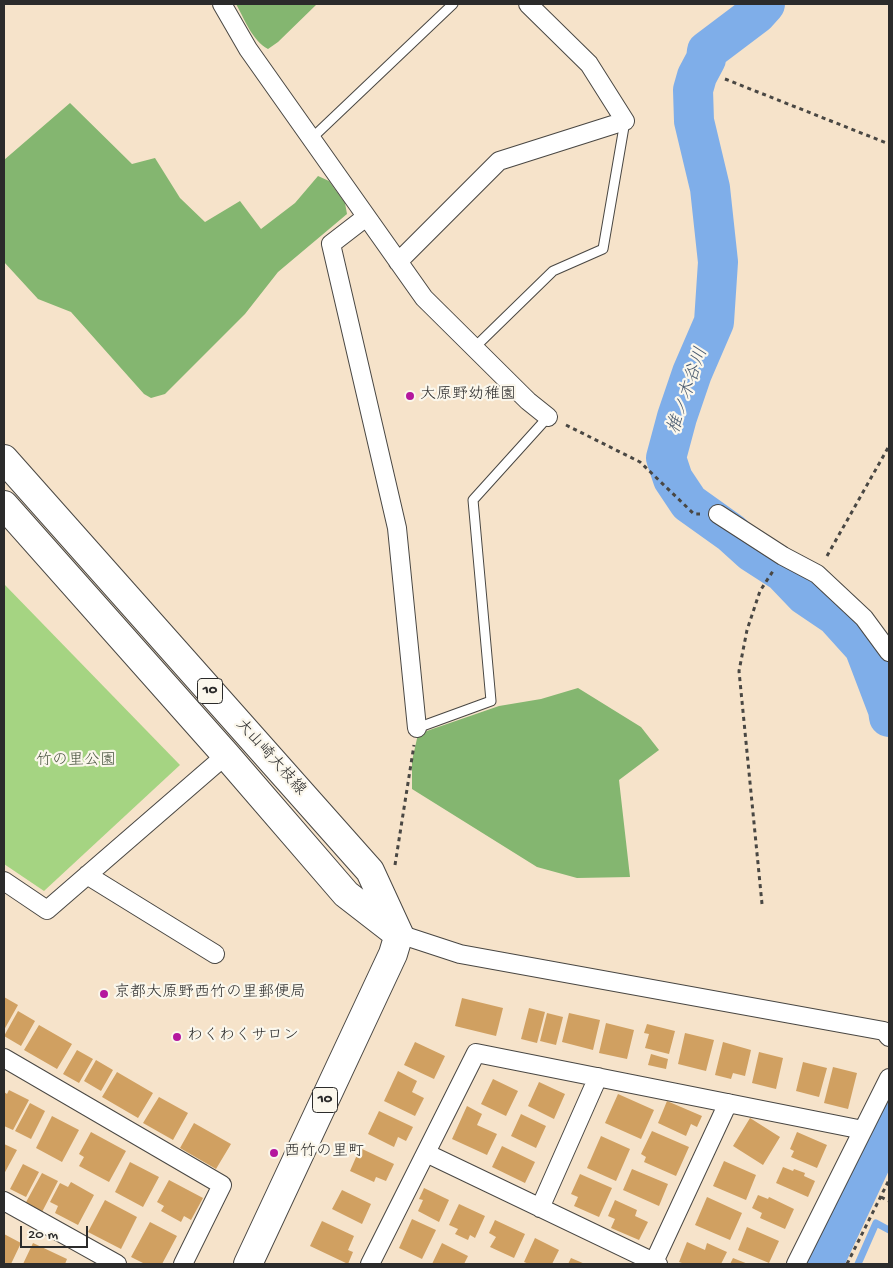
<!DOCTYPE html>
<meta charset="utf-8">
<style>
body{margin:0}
#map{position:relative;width:893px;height:1268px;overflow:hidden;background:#f6e3ca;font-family:"Gochi Hand",sans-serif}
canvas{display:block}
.frame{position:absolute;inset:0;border:5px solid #2b2b2b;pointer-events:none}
.scale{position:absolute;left:20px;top:1226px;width:68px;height:22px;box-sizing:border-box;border:2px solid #2b2b2b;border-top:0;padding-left:6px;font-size:15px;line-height:18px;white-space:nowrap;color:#2b2b2b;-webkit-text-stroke:4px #fbf7ec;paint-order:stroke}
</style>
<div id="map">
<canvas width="893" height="1268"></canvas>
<div class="frame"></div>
<div class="scale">20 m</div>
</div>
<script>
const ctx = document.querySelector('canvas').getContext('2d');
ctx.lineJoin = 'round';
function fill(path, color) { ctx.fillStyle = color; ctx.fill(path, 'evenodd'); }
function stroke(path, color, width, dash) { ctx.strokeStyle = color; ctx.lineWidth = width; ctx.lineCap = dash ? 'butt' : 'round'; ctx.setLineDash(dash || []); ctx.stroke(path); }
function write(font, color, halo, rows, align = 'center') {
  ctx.font = font + ' "Gochi Hand","Klee One",sans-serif'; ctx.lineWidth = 4.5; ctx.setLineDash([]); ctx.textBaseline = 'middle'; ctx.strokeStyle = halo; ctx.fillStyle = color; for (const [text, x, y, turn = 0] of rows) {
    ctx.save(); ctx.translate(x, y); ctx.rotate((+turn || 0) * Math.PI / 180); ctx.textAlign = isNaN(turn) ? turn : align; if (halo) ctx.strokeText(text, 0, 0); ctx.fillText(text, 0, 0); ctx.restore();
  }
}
fill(new Path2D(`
 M4,584L180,765L44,891L4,864Z`), '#a5d482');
fill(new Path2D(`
 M236,4H317L278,42L268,49C252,40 245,20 236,4Z
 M70,103L132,164L155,158L180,198L205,222L240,201L261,229L295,203L318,176L329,181L345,203L347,214L278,272L245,314L165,394L151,398L144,394L71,312L38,299L4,262V160Z
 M578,688L641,727L659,750L619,780L630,877L577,878L537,867L412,789V761L418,734L499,706L541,699Z`), '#84b670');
stroke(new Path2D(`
 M858,1264L876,1223L889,1230`), '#7faee9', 7);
stroke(new Path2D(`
 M765,4L756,14L707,51L706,59L697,76L693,90L694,121L710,188L718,262L714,322L692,373L677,417L666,458L673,479L689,503L731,533L752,552L783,572L805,595L836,616L864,647L888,710L889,717
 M823,1264L889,1123`), '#7faee9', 40);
fill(new Path2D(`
 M4,997L18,1005L4,1030Z
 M462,998L503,1008L496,1036L455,1026Z
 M529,1008L545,1012L537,1043L521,1039Z
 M18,1011L35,1021L21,1046L4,1036Z
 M547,1013L563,1017L556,1045L540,1041Z
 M569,1013L600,1020L593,1050L562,1042Z
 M606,1023L634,1030L627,1059L599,1053Z
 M647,1024L675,1031L669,1054L645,1048L649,1034L644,1033Z
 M39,1025L72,1044L57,1069L24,1050Z
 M685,1033L714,1040L706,1071L678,1064Z
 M415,1042L445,1056L434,1079L404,1065Z
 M723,1042L751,1050L745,1076L733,1073L731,1079L715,1075Z
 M77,1050L93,1059L79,1083L63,1074Z
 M759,1052L783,1058L776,1089L752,1083Z
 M651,1054L668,1059L666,1069L648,1065Z
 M96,1060L113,1070L101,1091L84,1081Z
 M803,1062L827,1068L819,1097L796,1091Z
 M833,1067L857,1073L848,1109L824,1103Z
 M398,1071L417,1081L412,1092L424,1098L415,1116L384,1101Z
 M117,1072L153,1093L138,1118L102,1097Z
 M493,1079L518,1091L506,1116L481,1104Z
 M539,1082L565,1094L554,1119L528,1106Z
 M9,1090L29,1100L13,1130L4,1126V1092L7,1094Z
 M618,1094L654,1110L641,1139L605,1123Z
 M159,1097L188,1113L173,1140L143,1123Z
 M667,1101L702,1116L697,1127L691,1124L686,1136L658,1123Z
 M30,1103L45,1111L31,1139L15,1131Z
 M467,1106L482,1114L477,1125L497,1134L487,1155L452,1139Z
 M379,1111L413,1127L406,1141L398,1137L394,1147L368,1134Z
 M521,1114L546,1126L536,1148L511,1136Z
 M52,1116L79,1130L62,1162L36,1148Z
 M750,1118L780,1137L763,1165L733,1146Z
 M194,1123L231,1144L216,1169L180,1148Z
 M652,1131L689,1147L676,1176L644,1162L646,1157L641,1154Z
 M91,1132L126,1151L109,1182L79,1166L84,1157L79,1154Z
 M797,1132L827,1145L817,1168L791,1157L794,1151L790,1149Z
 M601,1136L630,1149L616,1181L587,1168Z
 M4,1144L17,1150L4,1174Z
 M502,1146L535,1162L525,1183L492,1167Z
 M360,1148L394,1164L386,1181L376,1177L374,1182L350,1171Z
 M724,1161L756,1175L746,1200L713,1186Z
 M130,1162L159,1177L143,1207L115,1192Z
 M23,1164L39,1172L26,1197L10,1189Z
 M783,1167L793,1171L794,1169L805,1173L804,1176L815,1181L808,1197L776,1183Z
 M632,1169L668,1184L659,1206L623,1190Z
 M42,1173L58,1181L42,1212L25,1204Z
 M580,1174L612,1188L599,1217L574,1206L578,1197L571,1194Z
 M169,1180L203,1198L191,1220L184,1216L181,1222L161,1211L164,1206L157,1202Z
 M71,1182L94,1195L78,1225L55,1213L58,1206L50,1202L60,1183L68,1187Z
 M424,1188L449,1200L439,1222L418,1211L423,1200L419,1199Z
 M342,1190L371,1204L362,1224L332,1209Z
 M758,1195L768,1199L769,1197L794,1209L785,1229L760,1218L762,1213L752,1208Z
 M707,1197L742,1213L730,1240L695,1225Z
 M105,1200L137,1217L121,1249L88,1232Z
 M615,1200L637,1210L635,1216L648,1222L639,1240L611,1228L615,1219L608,1216Z
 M459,1204L485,1216L475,1238L470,1235L468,1240L455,1234L458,1229L449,1225Z
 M412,1219L436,1230L422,1259L399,1248Z
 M495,1220L525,1234L514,1258L490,1247L496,1237L489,1233Z
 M322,1221L354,1236L348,1250L353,1252L348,1264L310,1246Z
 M150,1222L177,1236L162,1264H145L131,1257Z
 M747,1227L779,1241L769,1263L738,1250Z
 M4,1234L21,1243L11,1264H4Z
 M535,1238L559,1250L552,1264H529L524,1262Z
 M687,1242L705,1250L707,1243L727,1252L721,1264H685L679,1262Z
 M33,1243L67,1259L65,1264H23Z
 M442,1243L468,1256L464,1264H432Z
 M571,1258L585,1264H568Z
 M733,1258L748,1264H730Z`), '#d0a061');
const lane = new Path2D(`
 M311,139L453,4
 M474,348L553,271L603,249L625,121
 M417,728L491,701L473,500L548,417`);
const street = new Path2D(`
 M222,4L248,49L424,298L528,401L548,417
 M366,217L331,244L397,528L417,728
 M398,262L499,161L625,121L589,64L528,4
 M718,514L783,556L817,574L864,618L889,652
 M87,875L215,954
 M4,881L47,910L226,755
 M399,934L460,954L884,1031L889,1037
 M4,1058L222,1185L183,1264
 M426,1153L658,1264
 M4,1201L117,1264
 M540,1208L598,1077
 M654,1262L728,1103
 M370,1264L476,1053L863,1130
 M796,1264L889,1078`);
const primary = new Path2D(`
 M4,459L370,871L399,934L393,954L248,1264
 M4,505L226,755L346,894L395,932`);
stroke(lane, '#494743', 11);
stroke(street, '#494743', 20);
stroke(primary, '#494743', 30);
stroke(new Path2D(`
 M725,79L889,144
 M566,425L640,462L694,514H700
 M827,556L889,446
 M395,865L414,745
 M762,904L739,671L747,630L760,591L773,571
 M881,1197L889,1201
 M847,1264L889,1180`), '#494743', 3, [4, 4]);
stroke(lane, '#fff', 9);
stroke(street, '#fff', 18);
stroke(primary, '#fff', 28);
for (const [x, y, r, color] of [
 [410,396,5,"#b5179e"],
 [104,994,5,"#b5179e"],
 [177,1037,5,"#b5179e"],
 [274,1153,5,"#b5179e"]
]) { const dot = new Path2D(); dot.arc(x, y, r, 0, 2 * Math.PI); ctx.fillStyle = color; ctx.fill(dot); stroke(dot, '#fbf7ec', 2); }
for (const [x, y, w] of [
 [210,691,25],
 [325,1100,25]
]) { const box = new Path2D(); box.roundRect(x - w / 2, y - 12.5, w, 25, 4); ctx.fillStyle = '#fbf7ec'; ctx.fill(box); stroke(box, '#2b2b2b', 1); }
write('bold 15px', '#2b2b2b', null, [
 ["10",210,691],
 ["10",325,1100]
]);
write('16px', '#2b2b2b', '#fbf7ec', [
 ["大原野幼稚園",420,396],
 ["京都大原野西竹の里郵便局",114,994],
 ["わくわくサロン",187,1037],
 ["西竹の里町",284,1153]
], 'left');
write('16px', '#2b2b2b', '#fbf7ec', [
 ["大山崎大枝線",270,758,48]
]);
write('16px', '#4a5541', '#fbf7ec', [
 ["竹の里公園",76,762]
]);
write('italic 18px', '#48596e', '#fbf7ec', [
 ["椎ノ木谷川",689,391,-71]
]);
</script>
